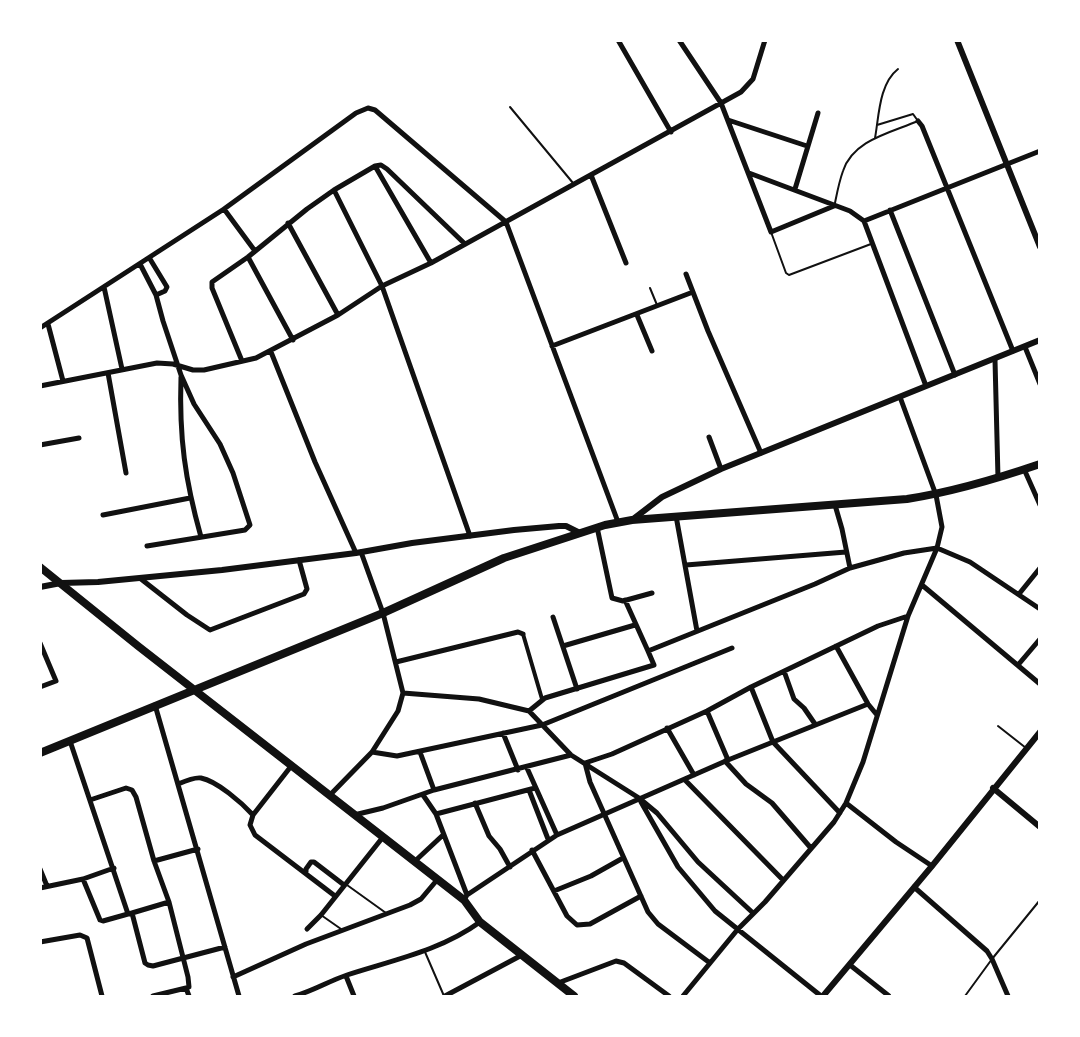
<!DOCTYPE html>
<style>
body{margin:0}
#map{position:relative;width:1080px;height:1037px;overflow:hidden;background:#fff;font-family:Raleway,sans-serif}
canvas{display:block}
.frame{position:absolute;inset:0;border:42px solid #fff;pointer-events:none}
</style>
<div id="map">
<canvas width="1080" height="1037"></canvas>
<div class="frame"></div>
</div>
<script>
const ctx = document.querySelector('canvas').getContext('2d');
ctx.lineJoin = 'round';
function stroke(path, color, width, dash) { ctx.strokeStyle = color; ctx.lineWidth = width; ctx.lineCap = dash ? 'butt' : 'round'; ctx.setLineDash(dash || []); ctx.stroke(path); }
stroke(new Path2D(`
 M510,107L573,183
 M875,138C879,116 879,84 898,69
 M835,203C837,193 839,182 843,171C853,140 890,133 918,121L913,114L877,125
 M771,232L786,273L789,275L871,244
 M650,288L657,305
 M998,726L1026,748
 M347,885L386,913
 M321,915L341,929
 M425,952L444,996
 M965,996L992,959L1040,900`), '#111', 2);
stroke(new Path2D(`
 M523,634L542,699`), '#111', 4);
stroke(new Path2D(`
 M618,40L671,132
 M679,40L721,103L771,232L834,206
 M728,120L807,146
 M918,121L922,126L1013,351
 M375,166L431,263
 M749,173L850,211L864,221L926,386
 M591,175L626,263
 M795,189L818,113
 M334,190L382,286L470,536
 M224,209L255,251
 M890,210L955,375
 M864,221L1040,151
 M288,223L338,315
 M248,257L293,340
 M150,259L167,287L165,291L156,295
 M140,264L156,295L163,321L181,375L194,404L220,444L233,473L250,525L245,530L239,531L147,546
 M686,274L708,331L761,453
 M104,287L122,369
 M637,315L652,351
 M48,324L63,381
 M40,328L224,209L356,113L368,108L375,110L506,222L618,522
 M552,346L693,292
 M1025,347L1040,384
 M271,352L315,462L356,553
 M995,360L998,478
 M242,361L212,288V282L248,257L307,209L334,190L375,166L381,165L387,169L465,244
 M108,373L126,473
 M181,377C179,437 185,480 201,537
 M40,386L157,363L173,364L193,370H204L256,358L338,315L382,286L431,263L741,92L753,79L765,40
 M709,437L721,469
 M40,445L79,438
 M1024,469L1040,505
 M835,505L842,529L850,568
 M103,515L190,498
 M676,516L697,631
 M597,527L612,598L623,601L652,593
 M686,565L846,552
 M141,579L187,615L210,630L304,594L307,589L299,560
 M922,585L1040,684
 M1019,594L1040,568
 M625,600L648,651
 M553,617L577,689
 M40,643L56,681L40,687
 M563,646L635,625
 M836,646L868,704L877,715
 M396,662L518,632L523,634
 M1018,665L1040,639
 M784,671L794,699L804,708L815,724
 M751,687L773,742L840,813
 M403,693L479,699L529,711L571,755L639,798L657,813L698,862L753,913
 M155,705L239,996
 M529,711L545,698L654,665L648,651L815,584L850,568L904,553L937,548L970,562L1040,609
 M707,711L728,760
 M667,728L694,775
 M503,733L518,770
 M70,741L128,914L132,913
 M372,752L397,756L542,725L732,648
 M420,752L434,790
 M725,761L746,784L772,803L810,847
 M585,763L612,754L707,711L751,687L878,626L908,616
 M585,763L590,782L648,912L658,924L710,963
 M527,768L557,835
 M685,780L783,880
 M178,784C185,781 194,777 201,778C217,781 242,803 253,815L250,825L255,835L335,896
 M529,790L548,839
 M330,795L372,752L398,711L403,693L383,613L361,552
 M423,795L436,814L467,895
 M90,800L126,788L132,790L136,797L154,861L169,902L188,977L189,987L186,988L189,996
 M641,802L678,867L715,911L821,996
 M475,803L489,836L500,849L510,867
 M846,803L896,842L932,866
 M436,814L535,788
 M253,815L292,765
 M354,815L383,808L434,790L571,755
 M532,850L567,916L577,925L590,924L641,896
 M154,861L198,849
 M414,862L443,835
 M40,869L47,886
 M306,872V869L311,862H314L344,885
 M83,879L100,920L103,921L128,914
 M914,887L987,951L992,959L1008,996
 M40,888L83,879L114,868
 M554,891L591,876L623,858
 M464,900L467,895L557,835L728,760L868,704
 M169,902L132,913L145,963L148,965L153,966L225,947
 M307,929L321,915L383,837
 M40,942L80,935L87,938L102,996
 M850,965L889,996
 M346,976L354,996
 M233,977L306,944L410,905L421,899L437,880
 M558,983L616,961L624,963L669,996
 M153,996L186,988
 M295,996C313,991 329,981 347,975C393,960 440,951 480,922
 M445,996L522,955
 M683,996L738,929L765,902L834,822L846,803L863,762L908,616L937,548L942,527L936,495L900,397`), '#111', 5);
stroke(new Path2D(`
 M957,40L1040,247
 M632,520L662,497L721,469L1040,340
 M40,587L61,583L98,582L222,570L356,553L412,543L514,530L559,526H566L580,533
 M993,788L1040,827
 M823,996L932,866L1040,732`), '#111', 6);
stroke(new Path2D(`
 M40,567L138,646L464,900L480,922L574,996
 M40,753L383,613L504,558L605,525L632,520L907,499C952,492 996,479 1040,464`), '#111', 8);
</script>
